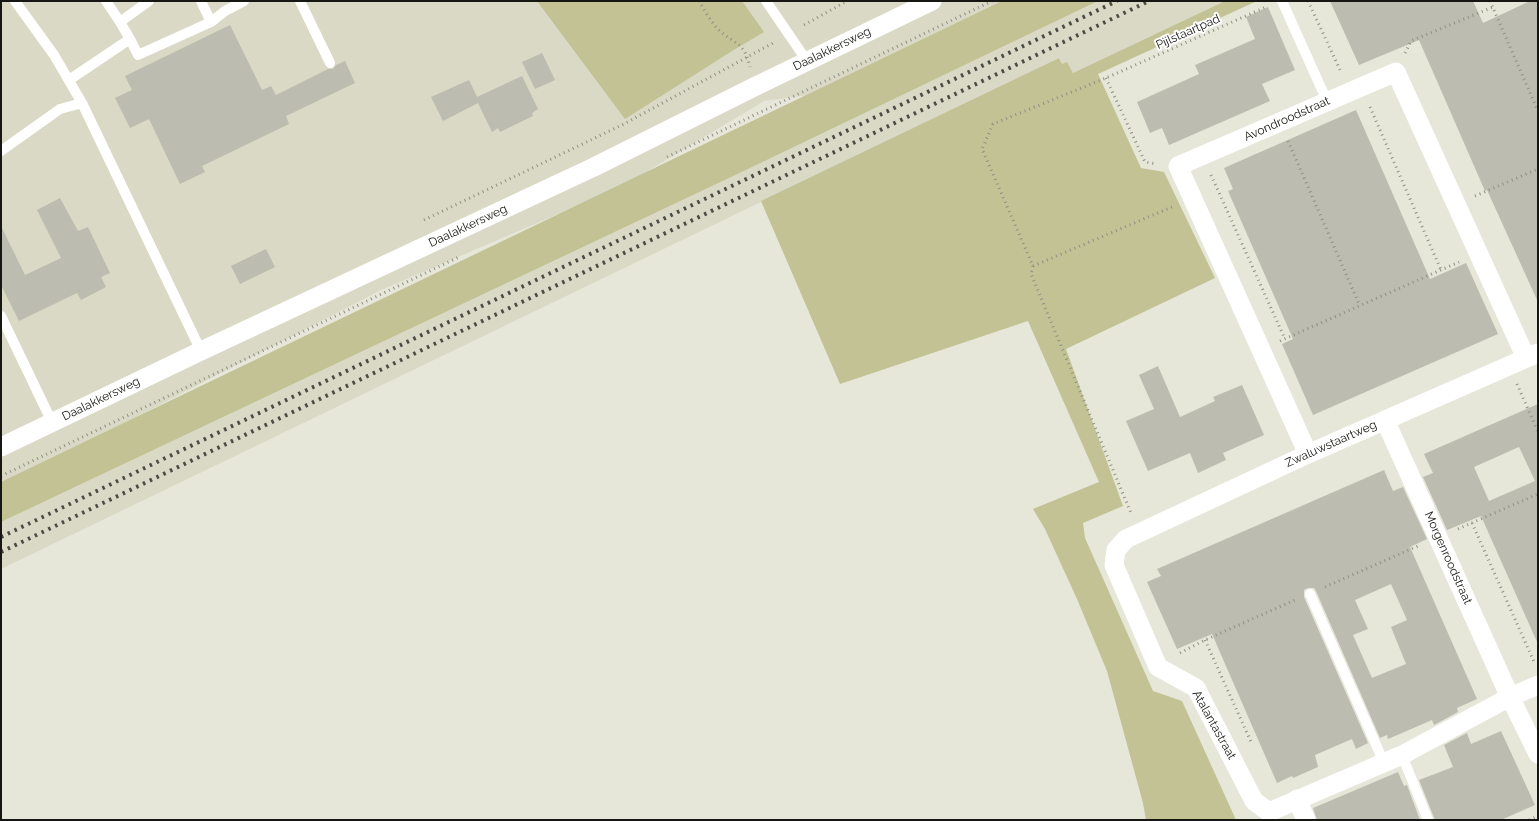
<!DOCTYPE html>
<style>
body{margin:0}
#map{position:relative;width:1539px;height:821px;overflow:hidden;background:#e6e6d9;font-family:Raleway,sans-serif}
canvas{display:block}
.frame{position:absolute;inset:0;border:2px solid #161612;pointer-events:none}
</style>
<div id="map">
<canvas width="1539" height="821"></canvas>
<div class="frame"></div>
</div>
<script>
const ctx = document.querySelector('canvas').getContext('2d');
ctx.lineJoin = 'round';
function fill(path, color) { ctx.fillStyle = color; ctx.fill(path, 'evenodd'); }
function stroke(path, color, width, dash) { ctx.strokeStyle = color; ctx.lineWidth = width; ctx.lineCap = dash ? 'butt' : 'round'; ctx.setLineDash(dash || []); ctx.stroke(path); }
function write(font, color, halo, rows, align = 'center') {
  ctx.font = font + ' Raleway,sans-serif'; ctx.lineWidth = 4; ctx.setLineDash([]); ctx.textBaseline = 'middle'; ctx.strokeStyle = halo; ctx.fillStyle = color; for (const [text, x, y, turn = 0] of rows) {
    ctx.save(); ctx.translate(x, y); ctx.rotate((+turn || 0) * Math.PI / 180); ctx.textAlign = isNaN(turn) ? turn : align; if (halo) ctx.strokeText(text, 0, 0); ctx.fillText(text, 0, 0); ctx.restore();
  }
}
fill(new Path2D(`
 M1,1H1043L837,91L764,101L621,187L381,290L1,487Z
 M1098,1H1225L1073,73L1062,64L1059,58L1,569V522L746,170Z`), '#d9d9c5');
fill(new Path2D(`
 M537,1H742L764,32L732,51L625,119Z
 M1002,1H1098L746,170L1,522V482Z
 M1225,1H1257L1098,74L1141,168L1164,172L1215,278L1066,349L1123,506L1083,523L1085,538L1153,691L1182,701L1236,820H1146L1143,803L1107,671L1077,599L1045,529L1033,509L1099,482L1028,321L840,384L761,201L1059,58L1062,64L1067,62L1073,73Z`), '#c2c295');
fill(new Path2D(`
 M1330,1H1473L1483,23L1530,1H1538V302L1487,190L1485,191L1419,40L1359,65Z
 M1268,7L1295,70L1262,84L1270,101L1169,145L1162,128L1150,133L1137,102L1199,74L1195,65L1255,39L1246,17Z
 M230,25L262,90L271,86L276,95L328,69H333L336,65L345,61L355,83L286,116L289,124L202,166L205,172L180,184L149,119L130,128L115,98L132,90L125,76Z
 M542,53L555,80L535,89L522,62Z
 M522,76L538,109L532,113L533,116L500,132L498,128L492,132L478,103L443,121L431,97L469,80L477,97Z
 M1356,110L1430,279L1466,263L1498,334L1313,415L1282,344L1293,339L1228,191L1233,189L1224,168Z
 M60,198L78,231L88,227L110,273L101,277L106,287L81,300L77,293L19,321L1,285V226L25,275L61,258L37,210Z
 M266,249L275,267L240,284L231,266Z
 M1158,366L1180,417L1215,401L1213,397L1242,385L1264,435L1223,453L1226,460L1198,473L1190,453L1148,471L1126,421L1154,409L1139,375Z
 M1538,404V644L1481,516L1447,530L1423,477L1433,473L1424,454ZM1519,447L1535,481L1489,501L1474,467Z
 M1384,470L1393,491L1403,487L1427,539L1410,547L1477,699L1457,708L1458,712L1434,725L1432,720L1388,739L1387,735L1380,738L1316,591L1314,588H1308L1304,590V597L1368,743L1356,749L1352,739L1315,755L1318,767L1293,778L1292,776L1277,783L1212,634L1177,649L1147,582L1161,576L1157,569ZM1391,584L1407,620L1391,627L1406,664L1372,678L1353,635L1368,629L1355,600Z
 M1501,731L1535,805L1501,820H1435L1419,780L1453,767L1444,745L1467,733L1471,744Z
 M1398,772L1404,786L1407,785L1420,820H1317L1313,808Z`), '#bcbcb0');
stroke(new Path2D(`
 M699,1C705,11 712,24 720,31C736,45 744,42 750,67
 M1308,1L1341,72
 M1490,1L1538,111
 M804,25L847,1
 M1405,53L1411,41L1493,7
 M1106,78L1145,162L1157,164
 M1370,107L1441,270
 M1288,141L1360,306
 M667,157L992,1
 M1211,175L1285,339
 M1475,196L1538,169
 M1172,207L1033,266L982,149L993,124L1106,78L1266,7
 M424,220L622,125L775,42
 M1033,266L1031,274L1131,513
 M1280,341L1459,262
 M1517,384L1538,432
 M1,476L461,256
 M1472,523L1535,664
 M1458,529L1538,494
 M1325,587L1418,546
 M1205,640L1252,744
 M1180,653L1205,640L1295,600
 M1529,820L1538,816`), '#8f8f86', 3, [1, 4]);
stroke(new Path2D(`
 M15,1L54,55L82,103L201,351
 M300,1L330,63
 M766,1L807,61
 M1282,1L1327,101
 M120,22L149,1
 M211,22L225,11L244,1
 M130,39L138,55L211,22L201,1
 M69,80L130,39L120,22L106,1
 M1,151L60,109L82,103
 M1,316L52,422
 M1310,594L1384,763
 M1402,755L1428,820`), '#fff', 10);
stroke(new Path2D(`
 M1538,353L1308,454L1126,539L1116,550L1114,565L1158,667L1196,688L1254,801L1269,812L1402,755L1510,697L1538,754
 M1385,420L1510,697L1538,685
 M1,447L201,351L594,167L754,87L932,1
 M1308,454L1178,166L1396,72L1526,358
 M1297,799L1306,820`), '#fff', 19);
stroke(new Path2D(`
 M1,537L1117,1
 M1,552L1149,1`), '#4b4b45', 4, [2.5, 5]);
write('12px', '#161612', '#fff', [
 ["Pijlstaartpad",1188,32,-24],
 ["Daalakkersweg",832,49,-26],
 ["Avondroodstraat",1287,119,-24],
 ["Daalakkersweg",468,226,-25],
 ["Daalakkersweg",101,399,-26],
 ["Zwaluwstaartweg",1331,444,-24],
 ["Morgenroodstraat",1448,558,66],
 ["Atalantastraat",1214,725,61]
]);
</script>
